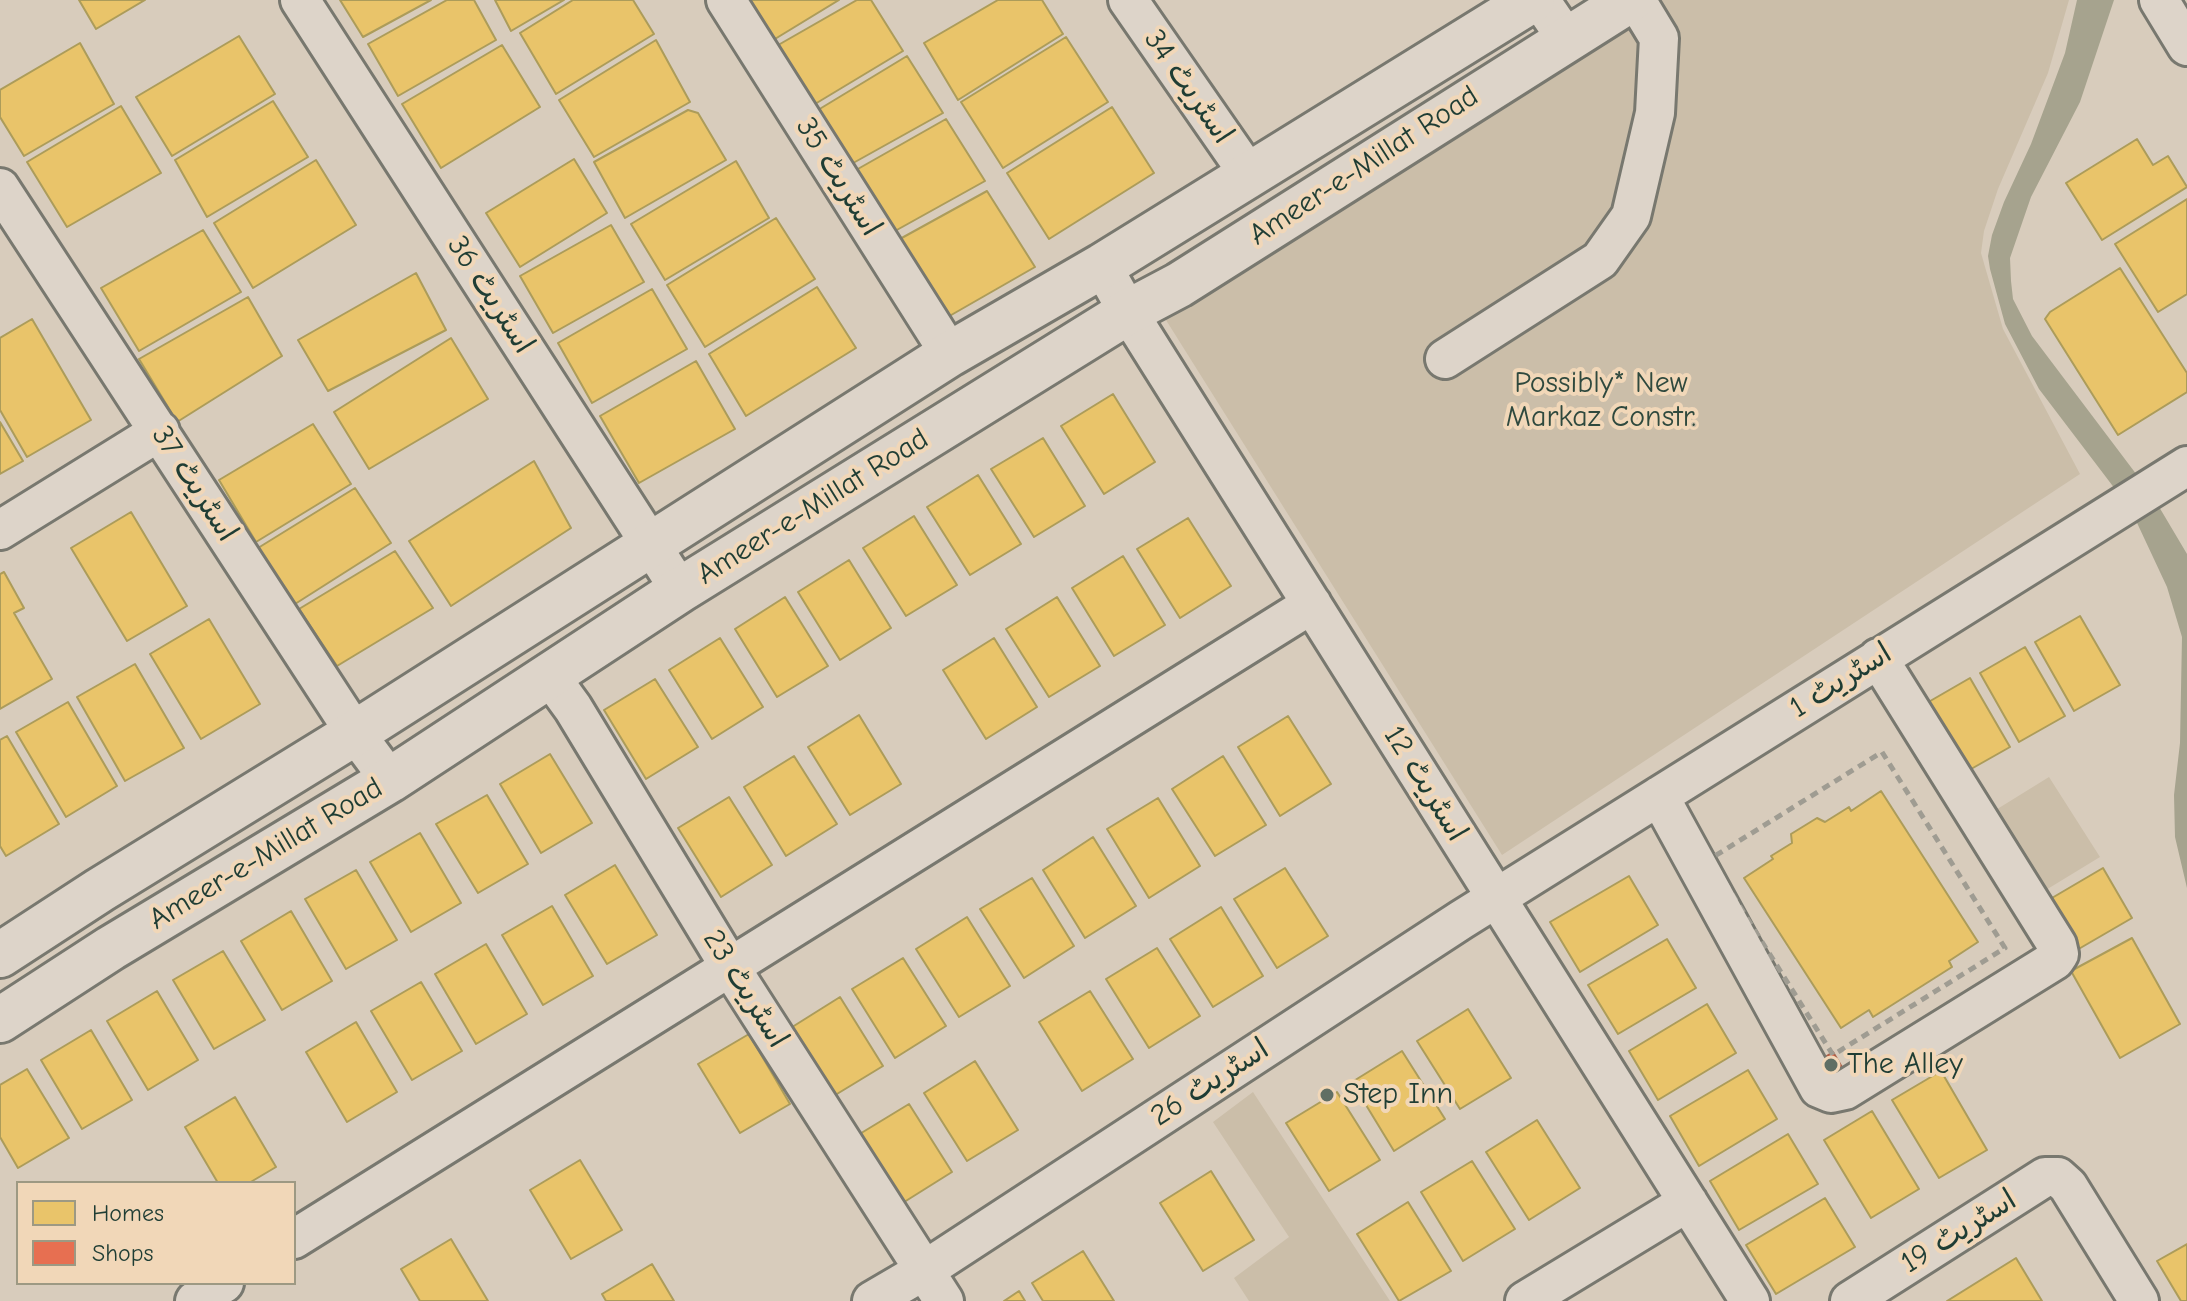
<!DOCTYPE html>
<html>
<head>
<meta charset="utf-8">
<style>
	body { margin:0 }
	#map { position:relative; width:2187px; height:1301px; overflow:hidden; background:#d8ccbc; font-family:"Comic Neue",sans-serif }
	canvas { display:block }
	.legend { position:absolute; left:16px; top:1181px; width:280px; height:104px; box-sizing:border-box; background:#f1d7b8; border:2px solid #9d9983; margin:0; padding:10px 14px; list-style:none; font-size:24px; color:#1f3d34 }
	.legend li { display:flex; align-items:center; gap:16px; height:40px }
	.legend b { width:40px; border:2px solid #9d9983 }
</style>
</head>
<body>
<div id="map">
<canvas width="2187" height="1301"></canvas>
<ul class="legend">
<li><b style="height:22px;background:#e9c46a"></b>Homes</li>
<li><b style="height:22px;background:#e76f51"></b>Shops</li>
</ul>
</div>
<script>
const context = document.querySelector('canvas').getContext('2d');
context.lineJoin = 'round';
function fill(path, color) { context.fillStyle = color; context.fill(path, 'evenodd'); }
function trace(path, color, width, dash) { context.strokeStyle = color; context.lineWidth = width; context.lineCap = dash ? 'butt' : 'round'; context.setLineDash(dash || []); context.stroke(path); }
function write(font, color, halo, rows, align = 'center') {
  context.font = font + ' "Comic Neue","Playpen Sans Arabic",sans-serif'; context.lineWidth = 8; context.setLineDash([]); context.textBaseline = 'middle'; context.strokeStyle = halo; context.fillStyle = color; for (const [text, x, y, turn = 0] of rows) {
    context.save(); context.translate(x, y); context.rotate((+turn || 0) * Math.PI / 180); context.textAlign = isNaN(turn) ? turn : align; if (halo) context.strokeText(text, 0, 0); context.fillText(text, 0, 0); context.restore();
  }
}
fill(new Path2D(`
	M1641,0H2069L2048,73L1998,189L1984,231L1981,253L2003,329L2080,474L1502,855L1149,293Z
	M2049,777L2100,857L2036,896L1986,816Z
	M1253,1092L1390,1301H1249L1234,1278L1289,1237L1213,1122Z`), '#cbbea9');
fill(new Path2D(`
	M2077,0H2114L2080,102L2031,197L2010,258L2011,281L2013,299L2032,336L2152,495L2187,554V888L2175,837L2174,795L2180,743L2182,637L2167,587L2131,510L2039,389L2005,324L1990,269L1988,256L1992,235L2004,202L2031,144L2065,53Z`), '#a6a38e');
const homes = new Path2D(`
	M79,0H145L96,29Z
	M340,0H431L363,37Z
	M447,0H474L496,40L398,96L368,44Z
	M495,0H564L511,31Z
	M573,0H633L654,34L556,94L520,33Z
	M743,0H839L770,42Z
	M857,0H871L903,51L810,107L773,48Z
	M998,0H1042L1063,34L958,100L924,43Z
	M239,36L275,94L172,156L136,97Z
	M1066,37L1108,102L1003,168L961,102Z
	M656,40L690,102L594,157L559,100Z
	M80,43L114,104L24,156L0,117V90Z
	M502,45L540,107L441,168L402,104Z
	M907,56L943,113L846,167L813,113Z
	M273,101L308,157L207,217L175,160Z
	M121,106L161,173L67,227L27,162Z
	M1112,107L1154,173L1049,239L1007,173Z
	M688,110L698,113L726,160L625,218L594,162Z
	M946,119L985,181L886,236L849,174Z
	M2137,139L2153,165L2168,156L2187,187L2102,240L2066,183Z
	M574,159L607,213L520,267L486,213Z
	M316,160L356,225L253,288L214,223Z
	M736,161L769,218L665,280L631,224Z
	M987,191L1035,267L939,322L889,245Z
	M2187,199V294L2158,312L2115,244Z
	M776,218L815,279L705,347L667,285Z
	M611,225L644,282L553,333L520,276Z
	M203,230L241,292L139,351L101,288Z
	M2120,268L2187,373V392L2118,435L2045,319L2050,312Z
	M416,273L446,330L328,391L298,340Z
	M817,287L856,348L746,416L709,354Z
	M652,289L687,349L592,403L558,343Z
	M248,297L282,356L177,422L139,359Z
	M32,319L91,420L27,457L0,410V338Z
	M451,338L488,399L369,469L334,412Z
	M696,361L735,429L639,483L600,416Z
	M1113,394L1155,462L1104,494L1061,426Z
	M0,422L23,461L0,474Z
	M313,424L351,484L256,542L219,480Z
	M1043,438L1085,506L1034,537L991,469Z
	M534,461L571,528L451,606L409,541Z
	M978,475L1021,544L970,575L927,507Z
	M355,488L391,543L295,604L258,548Z
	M131,512L187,606L127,641L71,548Z
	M914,516L957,585L906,616L863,548Z
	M1188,518L1231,586L1180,618L1137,549Z
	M395,551L433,608L337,666L299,609Z
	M1123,556L1165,625L1114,656L1072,588Z
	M849,560L891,628L840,660L798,592Z
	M4,572L24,608L14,613L52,679L0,709V574Z
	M785,597L828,666L777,697L735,629Z
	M1057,597L1100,666L1049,697L1006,629Z
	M2080,616L2120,685L2074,711L2035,642Z
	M209,619L260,704L201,739L150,654Z
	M720,638L763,707L712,739L669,670Z
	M994,638L1037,707L986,739L943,670Z
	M2025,647L2065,716L2019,742L1980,673Z
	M135,664L184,748L125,781L77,697Z
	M1970,678L2010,747L1964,773L1925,704Z
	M655,679L698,747L646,779L604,710Z
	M68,702L117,786L66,817L16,732Z
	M859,715L901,784L850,815L808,747Z
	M1288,716L1331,784L1280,816L1238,747Z
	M7,736L59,824L6,856L0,846V740Z
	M550,754L592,823L541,853L500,784Z
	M794,756L837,824L786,856L744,787Z
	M1223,756L1266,825L1215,856L1172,789Z
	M1881,791L1978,942L1949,961L1952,967L1873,1017L1869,1010L1841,1028L1744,878L1773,859L1771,856L1792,843L1791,834L1817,818L1825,822L1849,807L1851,811Z
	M487,795L528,864L478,893L436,824Z
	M729,797L772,865L721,897L678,828Z
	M1158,798L1200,866L1149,898L1107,829Z
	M420,833L461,903L411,932L370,862Z
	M1093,837L1136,906L1085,938L1043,870Z
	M615,865L657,935L607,964L565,895Z
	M1285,868L1328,936L1277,968L1234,899Z
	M2103,868L2132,918L2070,954L2040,905Z
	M356,870L397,940L346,969L305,899Z
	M1629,876L1658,925L1580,972L1550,922Z
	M1032,878L1074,946L1024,978L980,909Z
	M552,906L593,976L543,1005L502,935Z
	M1221,907L1263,976L1213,1007L1170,939Z
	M291,911L332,981L282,1010L241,941Z
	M967,917L1010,986L959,1017L916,949Z
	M2132,938L2180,1024L2120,1058L2071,971Z
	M1667,939L1696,988L1618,1034L1588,985Z
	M486,944L527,1014L476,1044L435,974Z
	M1157,948L1200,1016L1149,1048L1106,979Z
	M223,951L265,1020L214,1049L173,980Z
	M903,958L946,1026L895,1058L852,989Z
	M421,982L462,1051L412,1080L371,1011Z
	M157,991L198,1060L148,1090L107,1021Z
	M1090,991L1133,1059L1082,1091L1039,1022Z
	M840,997L883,1066L832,1097L789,1029Z
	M1707,1004L1736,1053L1658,1100L1629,1051Z
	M1468,1009L1511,1078L1460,1109L1417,1041Z
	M356,1022L397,1092L347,1122L306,1052Z
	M91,1030L132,1100L82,1129L41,1060Z
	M749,1034L790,1104L740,1133L698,1064Z
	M1402,1051L1445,1119L1394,1151L1352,1082Z
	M975,1061L1018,1130L967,1161L924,1093Z
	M27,1069L69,1138L18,1168L0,1137V1085Z
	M1748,1070L1777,1119L1699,1166L1670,1116Z
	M1941,1071L1987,1150L1939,1178L1892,1100Z
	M1337,1092L1380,1160L1329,1191L1286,1123Z
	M235,1097L276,1167L249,1183H218L185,1127Z
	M909,1104L952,1172L901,1204L858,1135Z
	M1872,1111L1919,1189L1871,1218L1824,1140Z
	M1537,1120L1580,1188L1529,1220L1486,1152Z
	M1788,1134L1818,1184L1739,1230L1710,1181Z
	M580,1160L622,1230L571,1259L530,1190Z
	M1472,1161L1515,1229L1463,1261L1421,1192Z
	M1211,1171L1254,1240L1203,1271L1160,1203Z
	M1825,1198L1855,1247L1776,1294L1746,1245Z
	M1408,1202L1451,1271L1399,1301L1357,1234Z
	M451,1239L488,1301H420L401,1269Z
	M2187,1244V1301H2181L2157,1261Z
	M1083,1251L1114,1301H1043L1032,1283Z
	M2016,1258L2042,1301H1947Z
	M652,1264L674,1301H606L602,1294Z
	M1019,1291L1025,1301H1004Z`);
fill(homes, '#e9c46a');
trace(homes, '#ac9c5a', 2);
const shops = new Path2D(`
	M1833,1052L1843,1069L1828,1077L1819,1061Z`);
fill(shops, '#e76f51');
trace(shops, '#ab6048', 2);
const minor = new Path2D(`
	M300,0L680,590
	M726,0L950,354
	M1128,0L1248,173
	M1540,0L1566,38
	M2159,0L2187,46
	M0,188L355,733L390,780
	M1102,266L1128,312L1750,1301
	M1445,359L1600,260L1631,216L1655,113L1659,38L1636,0
	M0,530L160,431
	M549,675L573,708L730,967L944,1301
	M1659,796L1819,1088L1831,1093L1845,1090L2055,960L2059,954L2057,945L1878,658
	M294,1239L1312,604
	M195,1301L224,1283
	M872,1301L925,1270L1461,920L2187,466
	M1525,1301L1688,1202
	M1850,1301L2045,1177H2058L2068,1186L2139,1301`);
const major = new Path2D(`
	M0,955L100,890L355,733L950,354L1102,266L1532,0
	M0,1020L111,948L390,780L680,590L1128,312L1179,285L1630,0`);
trace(minor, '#78786f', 44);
trace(major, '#78786f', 50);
trace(new Path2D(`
	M1882,752L2005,948L1833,1055L1710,859Z`), '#9f9c92', 5, [8, 6]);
trace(minor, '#ddd4c9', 38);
trace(major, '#ddd4c9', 44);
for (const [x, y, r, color] of [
	[1831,1065,8,"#606f64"],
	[1327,1095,8,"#606f64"]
]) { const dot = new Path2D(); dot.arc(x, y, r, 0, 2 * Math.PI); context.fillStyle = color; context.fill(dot); trace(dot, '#f1d7b8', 3); }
write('30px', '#1f3d34', '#f1d7b8', [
	["اسٹریٹ 34",1188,87,55],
	["Ameer-e-Millat Road",1364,166,-33],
	["اسٹریٹ 35",838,177,58],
	["اسٹریٹ 36",490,295,57],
	["اسٹریٹ 37",194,484,57],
	["Ameer-e-Millat Road",813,507,-32],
	["اسٹریٹ 1",1841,681,-32],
	["اسٹریٹ 12",1425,784,58],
	["Ameer-e-Millat Road",266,854,-31],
	["اسٹریٹ 23",745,989,58],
	["اسٹریٹ 26",1210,1083,-33],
	["اسٹریٹ 19",1959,1232,-32]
]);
write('30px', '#2f493e', '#f1d7b8', [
	["Possibly* New",1601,384],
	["Markaz Constr.",1601,418]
]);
write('30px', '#1f3d34', '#f1d7b8', [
	["The Alley",1847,1065],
	["Step Inn",1343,1095]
], 'left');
</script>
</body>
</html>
